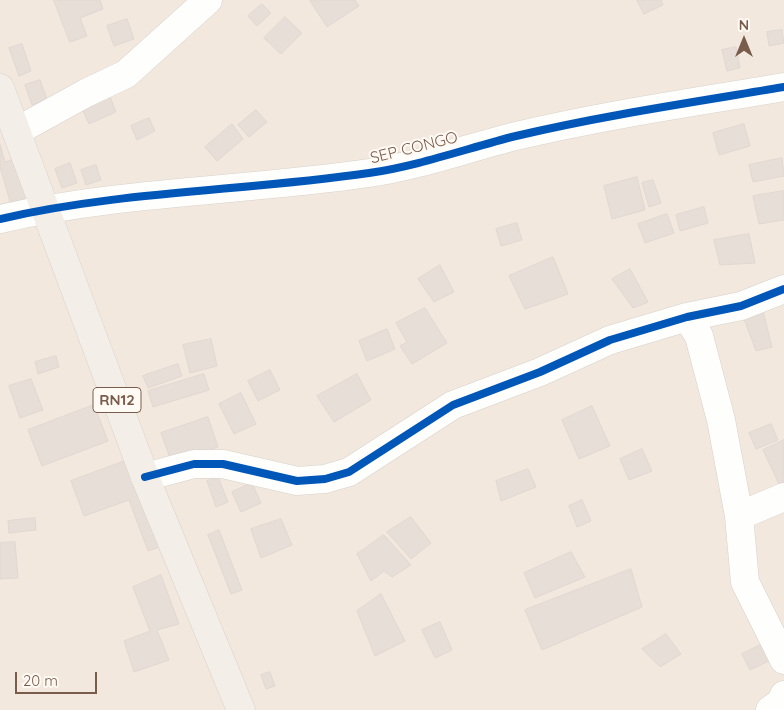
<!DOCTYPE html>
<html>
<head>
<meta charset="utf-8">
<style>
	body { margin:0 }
	#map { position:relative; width:784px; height:710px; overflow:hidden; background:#f9f5f0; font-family:Quicksand,sans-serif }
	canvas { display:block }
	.north { position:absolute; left:719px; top:15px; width:50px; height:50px; -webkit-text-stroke:4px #fffaf3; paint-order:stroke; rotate:0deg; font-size:14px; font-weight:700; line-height:20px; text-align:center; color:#7a5c4d }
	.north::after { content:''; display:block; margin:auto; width:18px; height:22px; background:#7a5c4d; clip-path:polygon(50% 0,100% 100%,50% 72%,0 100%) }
	.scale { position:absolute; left:15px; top:672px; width:82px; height:22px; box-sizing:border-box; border:2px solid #7a5c4d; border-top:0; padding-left:6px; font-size:15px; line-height:18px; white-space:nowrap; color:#7a5c4d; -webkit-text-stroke:4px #fffaf3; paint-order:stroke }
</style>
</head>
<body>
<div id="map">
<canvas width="784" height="710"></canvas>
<div class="north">N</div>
<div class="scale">20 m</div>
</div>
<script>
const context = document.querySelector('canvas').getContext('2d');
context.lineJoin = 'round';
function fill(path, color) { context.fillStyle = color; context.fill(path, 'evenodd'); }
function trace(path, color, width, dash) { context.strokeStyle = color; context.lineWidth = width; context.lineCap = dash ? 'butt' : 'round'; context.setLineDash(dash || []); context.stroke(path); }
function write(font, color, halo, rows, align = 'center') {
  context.font = font + ' Quicksand,sans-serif'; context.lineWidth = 4; context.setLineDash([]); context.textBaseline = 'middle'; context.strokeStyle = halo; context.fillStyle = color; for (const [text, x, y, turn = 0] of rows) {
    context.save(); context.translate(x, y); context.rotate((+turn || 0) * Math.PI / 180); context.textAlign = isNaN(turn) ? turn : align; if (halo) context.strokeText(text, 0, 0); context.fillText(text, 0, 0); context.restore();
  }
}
fill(new Path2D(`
	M0,0H784V710H0Z`), '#f2e8de');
const building = new Path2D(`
	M54,0H100L103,9L80,18L87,36L70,42Z
	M313,0H355L359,6L327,27L310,1Z
	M637,0H661L663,5L644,14Z
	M262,4L271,13L257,26L248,16Z
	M285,17L302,33L281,54L264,38Z
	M127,19L134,39L114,46L107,26Z
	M782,30L784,43L769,46L767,32Z
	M22,44L31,71L19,76L9,48Z
	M736,47L740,68L727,71L722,50Z
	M40,80L47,99L32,105L25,85Z
	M107,89L116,112L89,124L79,102Z
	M256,110L267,122L249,137L238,125Z
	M149,118L155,131L137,140L131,126Z
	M232,124L243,139L217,161L205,147Z
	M744,124L750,146L719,155L713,133Z
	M0,144L5,162L21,157L33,199L11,205L0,167Z
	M782,158L784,176L753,182L749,165Z
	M70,163L77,183L62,188L55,169Z
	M96,165L101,180L86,185L81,170Z
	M637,177L645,210L612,219L604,186Z
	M653,180L661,203L649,207L642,183Z
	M784,191V220L759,224L753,196Z
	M704,207L708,223L680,231L676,215Z
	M667,214L674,233L645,243L638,224Z
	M517,223L522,240L501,246L496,229Z
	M749,234L755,263L720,265L714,240Z
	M553,257L568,294L525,309L509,276Z
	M440,265L454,292L434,302L418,279Z
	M630,269L648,302L633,308L612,279Z
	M425,308L447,343L412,364L400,346L407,342L396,323Z
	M763,311L772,347L756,351L743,316Z
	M387,329L395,349L367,361L359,341Z
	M211,339L217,366L190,373L183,345Z
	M56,356L59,367L38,374L35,362Z
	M178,364L182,376L148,388L143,376Z
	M270,370L280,390L258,401L248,381Z
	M204,374L209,390L153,407L148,391Z
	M357,374L371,400L334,422L317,396Z
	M31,379L43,410L20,418L9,386Z
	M241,393L256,424L234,434L219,404Z
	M94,405L108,441L42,466L28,430Z
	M592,406L610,446L579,459L562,420Z
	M208,417L218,447L172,463L161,433Z
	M771,424L778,440L756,449L749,433Z
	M784,440V485L780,486L763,450Z
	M642,449L652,471L629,480L620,459Z
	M133,458L165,545L148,551L129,500L84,516L71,481Z
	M528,469L536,487L501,501L496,481Z
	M218,477L228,502L216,507L207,481Z
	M252,483L261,503L241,512L232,492Z
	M582,500L591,521L577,527L569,506Z
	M411,517L431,543L411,559L387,532Z
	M35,518L36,530L9,533L8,521Z
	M281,519L292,545L261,558L251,529Z
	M219,530L242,590L231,594L208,535Z
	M384,535L411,565L392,577L384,571L371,581L357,554Z
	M15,542L18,578L0,579V543Z
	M571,552L585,577L535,598L524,573Z
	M631,569L642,607L542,650L525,610Z
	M161,575L179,624L157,630L169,660L134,672L124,641L150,631L133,587Z
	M381,594L405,641L375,656L357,611Z
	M440,622L452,650L435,658L422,630Z
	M666,634L681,654L660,667L642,649Z
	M769,641L777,657L750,670L742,654Z
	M270,672L275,686L266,689L261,675Z`);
fill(building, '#e6ded7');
trace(building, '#e2d8d2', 1);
const street = new Path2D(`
	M17,131L86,93L126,74L208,0
	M687,317L699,336L721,420L739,516L745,582L784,660
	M145,477L194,464H223L297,481L325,479L349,472L453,405L540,372L610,340L687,317L741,306L784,289
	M739,516L784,497
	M770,710L781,702L784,695`);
const secondary = new Path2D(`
	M0,219C121,191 246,191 369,173C418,166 468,148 516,136C605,115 695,102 784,87`);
const primary = new Path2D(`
	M0,88L145,477L241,710`);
trace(street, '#d7d1cb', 29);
trace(secondary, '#d9d2cb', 29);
trace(primary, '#dad1cc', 29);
trace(street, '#fefefd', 28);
trace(secondary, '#fefefd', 28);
trace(primary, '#f3eee8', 28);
trace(new Path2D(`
	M0,219C121,191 246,191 369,173C418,166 468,148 516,136C605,115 695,102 784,87
	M145,477L194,464H223L297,481L325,479L349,472L453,405L540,372L610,340L687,317L741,306L784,289`), '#0057b8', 8);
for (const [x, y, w] of [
	[117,400,48]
]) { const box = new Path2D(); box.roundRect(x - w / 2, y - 12.5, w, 25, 4); context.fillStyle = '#fffaf3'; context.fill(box); trace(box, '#7a5c4d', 1); }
write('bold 15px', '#7a5c4d', null, [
	["RN12",117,400]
]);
write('16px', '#7a5c4d', '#fffaf3', [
	["SEP CONGO",414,148,-14]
]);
</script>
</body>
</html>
